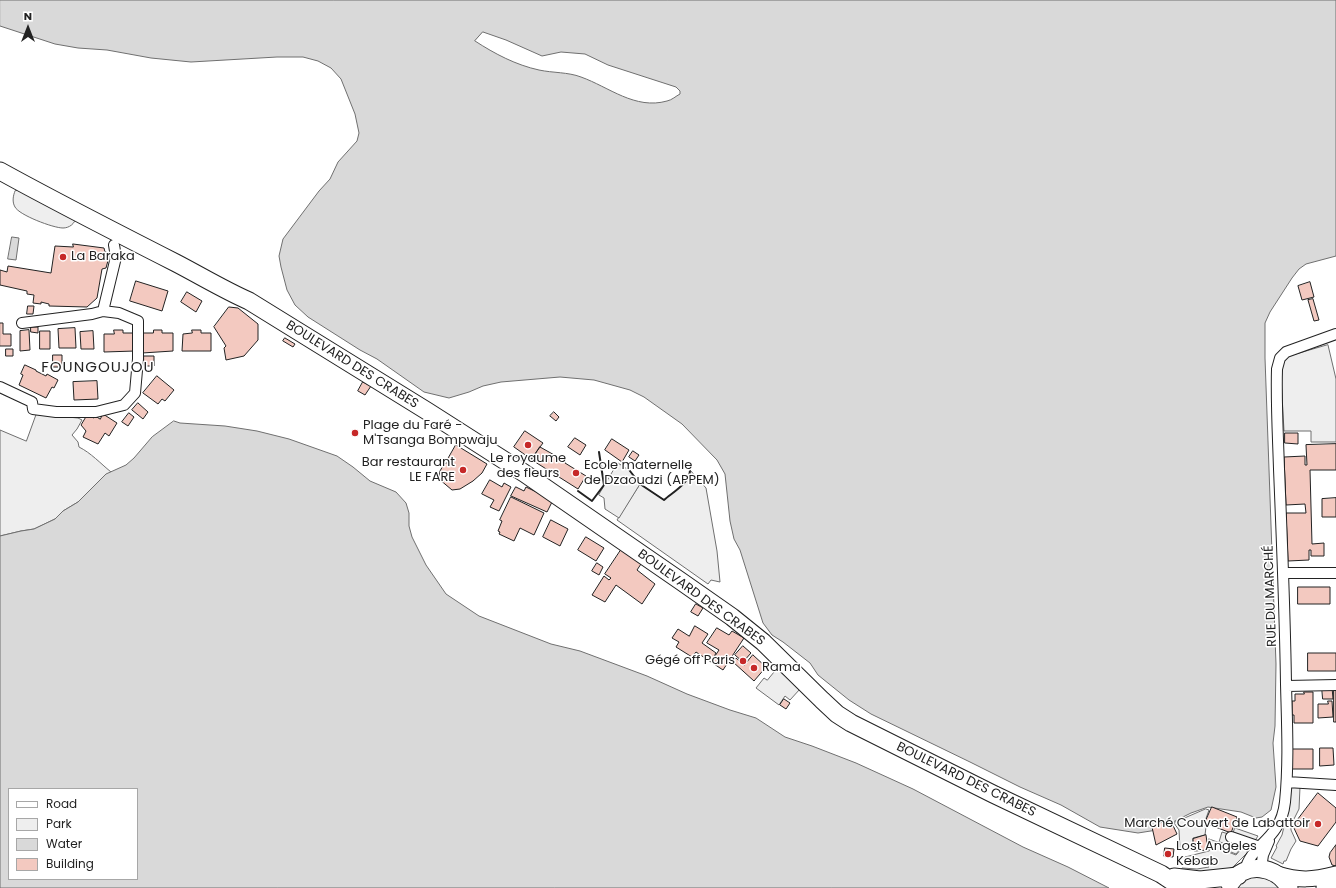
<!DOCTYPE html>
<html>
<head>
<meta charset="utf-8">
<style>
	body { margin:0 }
	#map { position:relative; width:1336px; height:888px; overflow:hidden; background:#fff; font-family:Poppins,sans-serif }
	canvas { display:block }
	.legend { position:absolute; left:8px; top:788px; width:130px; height:92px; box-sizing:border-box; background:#fff; border:1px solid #a7a7a7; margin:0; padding:5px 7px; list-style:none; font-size:12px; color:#222 }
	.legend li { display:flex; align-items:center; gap:8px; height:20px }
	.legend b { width:20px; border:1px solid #a7a7a7 }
	.north { position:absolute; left:8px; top:8px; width:40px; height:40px; -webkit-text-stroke:3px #fff; paint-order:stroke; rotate:0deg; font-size:11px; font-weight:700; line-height:16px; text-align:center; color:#222 }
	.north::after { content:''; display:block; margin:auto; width:14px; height:18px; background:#222; clip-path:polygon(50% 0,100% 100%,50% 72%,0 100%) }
</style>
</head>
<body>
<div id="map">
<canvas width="1336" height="888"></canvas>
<ul class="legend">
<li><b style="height:5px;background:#fff"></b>Road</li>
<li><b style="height:11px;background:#eee"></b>Park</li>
<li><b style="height:11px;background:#d9d9d9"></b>Water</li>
<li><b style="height:11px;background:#f3c9c0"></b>Building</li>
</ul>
<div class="north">N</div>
</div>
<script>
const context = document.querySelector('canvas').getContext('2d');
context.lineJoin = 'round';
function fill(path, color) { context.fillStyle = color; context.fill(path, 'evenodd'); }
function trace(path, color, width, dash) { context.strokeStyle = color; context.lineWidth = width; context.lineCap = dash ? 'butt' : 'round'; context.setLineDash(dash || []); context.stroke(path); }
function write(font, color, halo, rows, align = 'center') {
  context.font = font + ' Poppins,sans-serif'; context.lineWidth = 3; context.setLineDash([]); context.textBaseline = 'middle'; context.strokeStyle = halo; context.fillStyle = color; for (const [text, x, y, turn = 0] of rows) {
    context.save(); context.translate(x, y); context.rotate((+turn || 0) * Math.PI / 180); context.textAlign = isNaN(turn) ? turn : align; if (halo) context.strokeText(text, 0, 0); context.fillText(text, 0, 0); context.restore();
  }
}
const green = new Path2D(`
	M21,190L76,217C75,224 69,228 63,228C53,228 19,215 15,207C12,202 13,196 15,191Z
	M1328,345L1336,379V442H1311V431H1284L1280,359Z
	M37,413L57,416L78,418L82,420L77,429L72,435L78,442L79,447C91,453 100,463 111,472L101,479L78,502L63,511L55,519L34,529L21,531L0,536V430L26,441Z
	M690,470L706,488L717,551L720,582L711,580L708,584L617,520L640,484L664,500C673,492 690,483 690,470Z
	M1206,809L1209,810L1204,824L1206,827L1205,835L1193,838L1192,850L1180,849L1179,830L1174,823Z
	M1209,839L1223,844V850L1236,855L1242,848L1248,852L1233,867L1218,873L1180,872L1182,868L1197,869L1209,867L1204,861L1186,863L1185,857L1209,851Z
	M1259,873L1283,888H1234L1236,885Z`);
fill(green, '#eee');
trace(green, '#6f6f6f', 1);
const parking = new Path2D(`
	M618,463L630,471L640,484L619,518L605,509L604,498L599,495Z
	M777,669L800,689L790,700L785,696L779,705L756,688L764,678L767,680Z
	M1291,786L1300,787L1299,809L1291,825V830L1296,841L1291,849L1286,861H1284L1283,864L1271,858L1277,847L1276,846L1282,835L1289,806Z
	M1235,828L1258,836L1248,851L1242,847L1236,854L1223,849L1224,843L1219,842L1222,832L1232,835Z`);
fill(parking, '#ededed');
trace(parking, '#6f6f6f', 1);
const water = new Path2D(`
	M0,0H1336V256L1306,264L1299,269L1292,278L1270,312L1265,323V358L1276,664L1275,726L1273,743L1276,787L1271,810L1262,817L1256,818L1241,812L1208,807L1191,813L1157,830L1138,833L1100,827L1061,805L1020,787L970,762L871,714L849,700L818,675L810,663L783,642L772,635L763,623L740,550L734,539L730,521L725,474L717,460L682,424L644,397L630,390L594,380L560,377L501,382L483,386L469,392L449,398L424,392L377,359L360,350L308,317L295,305L287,290L281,267L279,256L283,239L319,191L330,179L338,162L357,141L359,133L355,114L341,79L331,68L318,61L303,57H277L191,62L151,58L107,50L78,48L55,44L0,26ZM483,32L506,40L542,56L561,52L585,54L608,65L676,87L680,91V94C676,96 672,100 667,101C635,110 609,87 581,77C568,72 553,73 539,70C516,65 495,54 475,41Z
	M12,237L19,238L16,260L8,259Z
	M174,421L180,423L225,426L257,431L289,439L337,456L353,467L370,481L396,492L406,503L409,513V526L412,537L426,565L446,594L479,616L551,644L580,651L647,676L687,694L730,710L756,718L785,737L812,746L856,763L913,789L1023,847L1068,867L1109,888H0V536L21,531L34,529L55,519L63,511L78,502L106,474L126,465L134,458L152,437ZM9,789H137V879H9Z`);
fill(water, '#d9d9d9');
trace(water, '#6f6f6f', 1);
const building = new Path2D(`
	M73,244L104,248L105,252L110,253L106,268L102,269L97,298L87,307L49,306V304L41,302V304L33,303L34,295L27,294V291L0,285V270L7,272L8,266L51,273L55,246L73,247Z
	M136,281L168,291L162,311L130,301Z
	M1310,282L1314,297L1302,300L1298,286Z
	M187,292L202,301L196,312L181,302Z
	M1313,299L1319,320L1314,321L1308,300Z
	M28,306H34L33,314H27Z
	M229,307L238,308L258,324V340L244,356L226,360L224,348L226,346L214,327Z
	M0,323H3V334H11V346H0Z
	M31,327H38V333L31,332Z
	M75,328L76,348H59L58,329Z
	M29,330L30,350L20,351V331Z
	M114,330H123V333H134L135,351L104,352V334H114Z
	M154,330H162V333H173V351L142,353L141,333H153Z
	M192,330H201V333H211V351H182L183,334L192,333Z
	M40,331H50V349H40Z
	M93,331L94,349H81L80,332Z
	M285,338L295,344L293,347L283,341Z
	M6,349H13V356H6Z
	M53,355H62V367H53Z
	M144,356H154V366H144Z
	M25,365L36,370V371L46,376L47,374L58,380L54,388L52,387L46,398L19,385L23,375L21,374Z
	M157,376L174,390L165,401L162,399L158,404L143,393Z
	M97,381L98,399L74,400L73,382Z
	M363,382L371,386L365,395L358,391Z
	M138,403L148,412L143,419L132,410Z
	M554,412L559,417L556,421L550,416Z
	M129,413L134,417L128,426L122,422Z
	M103,414L117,423L109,436L105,433L98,444L83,437L86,431L81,425L87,415L94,418L95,416L100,419Z
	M525,431L543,443L531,459L514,447Z
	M1285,433H1298V444L1285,443Z
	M575,438L586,445L580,455L568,447Z
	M612,439L629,450L622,462L605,450Z
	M1336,444V470H1310L1312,544L1324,543V556H1311V550H1309V560L1288,561L1286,513H1306L1305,504L1286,505L1284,457L1305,456V465H1307L1306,445Z
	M456,445L487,464L482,473L473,481L460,489L452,490L439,479L440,471L444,464L449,462L456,466L448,459Z
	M540,447L565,461V463L586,476L578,489L532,460Z
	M633,451L639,455L635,461L629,457Z
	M490,480L502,487L504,483L511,487L499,511L490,507L494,500L482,494Z
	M516,487L524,491L526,487L553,500L547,512L511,496Z
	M511,497L544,513L534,535L520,528L514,541L499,534L500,532L498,531L502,521L500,520Z
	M1336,498V517H1322V499Z
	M551,520L568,529L560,546L543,537Z
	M586,537L604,548L596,561L578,550Z
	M621,550L641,564L637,570L655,584L642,604L616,585L605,602L592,595L604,576L609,580L611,578L605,574Z
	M597,563L603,567L599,575L592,571Z
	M1298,587H1330V604H1298Z
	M696,604L703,608L698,616L691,612Z
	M695,626L708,634L702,643L716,653L711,662L696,652L692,657L676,647L679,642L672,638L678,629L689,636Z
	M717,628L729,635L732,631L744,638L723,670L711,662L719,650L707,643Z
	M743,646L751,653L743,662L735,655Z
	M1308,653H1336V671H1308Z
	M753,655L766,667L754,681L733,662L736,658L744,665Z
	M1322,687H1332L1333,699H1323Z
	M1334,687H1336V722H1334Z
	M1304,692H1313V723H1294V715H1292V701H1295V694H1304Z
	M784,699L790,703L786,709L780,705Z
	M1328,701H1332L1333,717L1318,718V704H1328Z
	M1320,748H1333L1334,765L1320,766Z
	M1292,749H1313V769H1292Z
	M1318,793L1336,808V822L1318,846L1300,841L1293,826Z
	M1212,807L1237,817L1231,833L1205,823Z
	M1170,819L1177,834L1156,845L1152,827Z
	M1206,835L1208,850L1194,851L1193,839Z
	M1336,845V866L1332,865L1329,857L1330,853Z
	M1165,848L1174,849L1173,857L1164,856Z`);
fill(building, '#f3c9c0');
trace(building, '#222', 1);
const street = new Path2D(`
	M22,323L92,314L103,311L116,257L114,245
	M0,387L32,402L33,409L56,412H96L124,405L135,393L138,359V321L119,313L103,311
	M1283,573H1336
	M1287,686L1336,685
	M1287,782L1336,785
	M1231,837L1260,847
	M1261,868L1263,855L1269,841
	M1245,871C1249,851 1266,844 1276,828C1281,821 1284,811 1285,802C1289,763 1287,724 1286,684C1285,613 1282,541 1279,469C1278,436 1276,402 1277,369L1280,358L1286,352L1336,334`);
const secondary = new Path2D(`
	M1277,874C1300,881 1312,880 1336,874
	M1324,888L1336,885`);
const primary = new Path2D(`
	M0,171C58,203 117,233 176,263C201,276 224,290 249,301L427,411L524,473L682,582L732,617L763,642L822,700L837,714L851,723L993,794L1161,874L1173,882L1187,888
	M1174,877L1200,880L1238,876
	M1230,884C1244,861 1277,865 1289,888`);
trace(street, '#222', 12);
trace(secondary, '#222', 17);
trace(primary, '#222', 19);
trace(street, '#fff', 10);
trace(secondary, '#fff', 15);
trace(primary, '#fff', 17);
trace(new Path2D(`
	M630,471L640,484L664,500C673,492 690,483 690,470
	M578,491L592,501L604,485L599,452`), '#222', 2);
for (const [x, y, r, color] of [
	[63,257,4,"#c62828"],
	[355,433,4,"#c62828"],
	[528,445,4,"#c62828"],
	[463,470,4,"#c62828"],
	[576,473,4,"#c62828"],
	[743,661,4,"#c62828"],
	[754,668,4,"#c62828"],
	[1318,824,4,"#c62828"],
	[1168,854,4,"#c62828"]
]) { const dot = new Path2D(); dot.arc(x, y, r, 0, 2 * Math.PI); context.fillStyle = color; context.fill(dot); trace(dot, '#fff', 1.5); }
write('13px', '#222', '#fff', [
	["La Baraka",71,257],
	["Plage du Faré -",363,426],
	["M'Tsanga Bompwaju",363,441],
	["Le royaume",528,459,"center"],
	["des fleurs",528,474,"center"],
	["Bar restaurant",455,463,"right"],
	["LE FARE",455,478,"right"],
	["Ecole maternelle",584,466],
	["de Dzaoudzi (APPEM)",584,481],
	["Gégé off Paris",735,661,"right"],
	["Rama",762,668],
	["Marché Couvert de Labattoir",1310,824,"right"],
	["Lost Angeles",1176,847],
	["Kebab",1176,862]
], 'left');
write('13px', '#222', '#fff', [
	["BOULEVARD DES CRABES",352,365,32],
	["RUE DU MARCHÉ",1271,596,-92],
	["BOULEVARD DES CRABES",701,598,36],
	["BOULEVARD DES CRABES",966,780,26]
]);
context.letterSpacing = '1px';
write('15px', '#222', '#fff', [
	["FOUNGOUJOU",98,368]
]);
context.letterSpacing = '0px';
</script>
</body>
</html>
